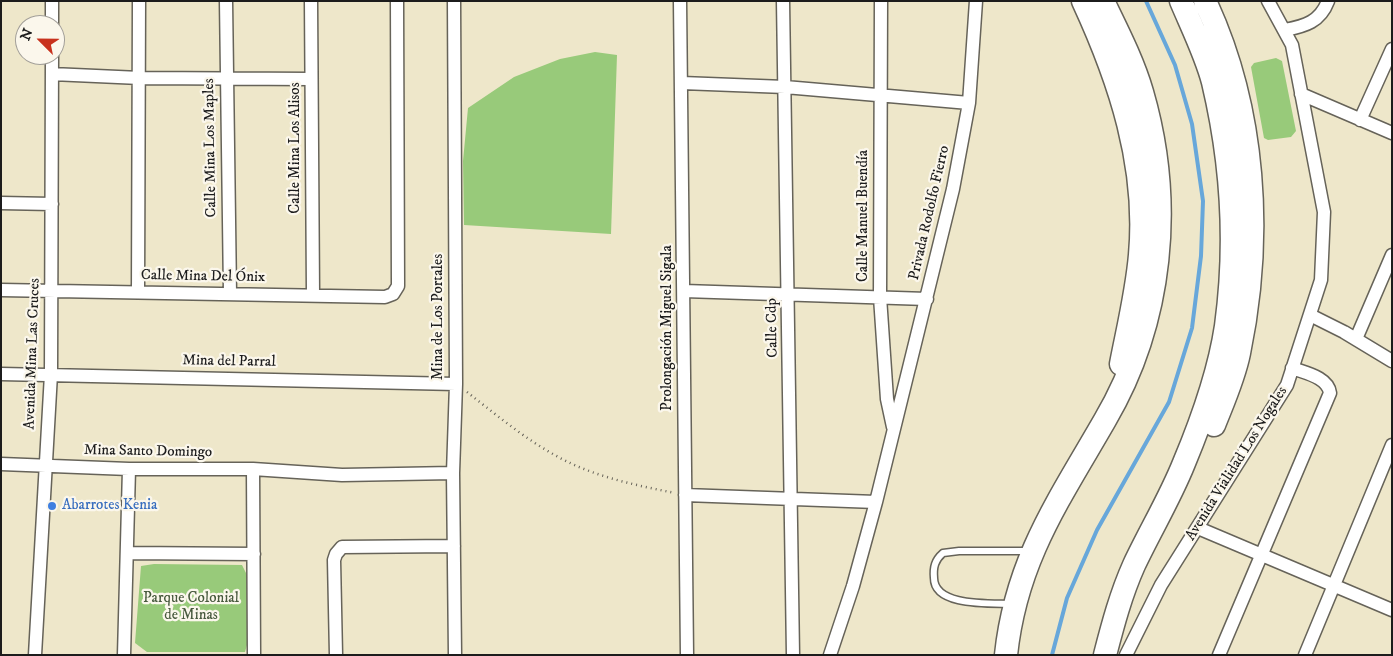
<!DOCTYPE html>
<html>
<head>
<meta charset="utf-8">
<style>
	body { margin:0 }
	#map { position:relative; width:1393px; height:656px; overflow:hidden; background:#eee7ca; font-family:"IM FELL DW Pica",serif }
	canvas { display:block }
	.frame { position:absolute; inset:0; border:2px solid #1c1c1c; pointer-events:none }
	.north { position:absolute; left:15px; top:15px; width:50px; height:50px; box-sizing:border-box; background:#fbf7ec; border:1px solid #a29f99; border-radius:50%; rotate:293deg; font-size:14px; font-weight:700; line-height:20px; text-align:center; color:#1c1c1c }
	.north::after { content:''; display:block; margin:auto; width:18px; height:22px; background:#c8321e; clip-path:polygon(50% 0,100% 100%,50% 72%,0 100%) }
</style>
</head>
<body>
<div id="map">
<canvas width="1393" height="656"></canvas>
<div class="frame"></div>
<div class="north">N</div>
</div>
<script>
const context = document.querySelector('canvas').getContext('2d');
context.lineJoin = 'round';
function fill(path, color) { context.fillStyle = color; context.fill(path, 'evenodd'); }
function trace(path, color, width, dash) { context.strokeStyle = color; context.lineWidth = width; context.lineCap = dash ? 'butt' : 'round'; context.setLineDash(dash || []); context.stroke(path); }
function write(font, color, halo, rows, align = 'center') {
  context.font = font + ' "IM FELL DW Pica",serif'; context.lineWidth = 4.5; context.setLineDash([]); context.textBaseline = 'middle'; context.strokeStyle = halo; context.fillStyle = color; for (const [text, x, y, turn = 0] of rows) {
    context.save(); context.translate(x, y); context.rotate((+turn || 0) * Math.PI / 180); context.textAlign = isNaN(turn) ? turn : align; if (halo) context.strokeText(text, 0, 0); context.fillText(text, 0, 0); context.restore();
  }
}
fill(new Path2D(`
	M595,52L617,55L611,234L464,225L463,161L468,108L514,77L560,59Z
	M1276,58L1282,61L1296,131L1291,137L1268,140L1264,138L1251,67L1254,63Z
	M154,564L242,565L247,575V645L245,652H147L135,643L141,566Z`), '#98ca7a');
trace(new Path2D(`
	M1052,655L1067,598L1097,530L1169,402L1192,328L1201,256L1203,201L1192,124L1175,65L1146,1`), '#67a7da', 4);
const lane = new Path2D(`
	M1012,604C991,603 934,607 934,578C933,567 935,560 943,553L959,551H1029`);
const street = new Path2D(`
	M226,1L230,293
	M311,1L313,294
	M680,1L687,655
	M783,1L793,655
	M881,1L880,297L887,399L893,427
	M52,25V1
	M1285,30C1305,26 1320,22 1328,1
	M52,74L140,78L311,79
	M682,83L785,87L969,103
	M1301,94L1392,133
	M1360,120L1392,49
	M1,203L52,204
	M1,290L385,297L393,294L398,286L397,1
	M684,291L927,299
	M138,292L139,1
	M1310,315L1344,332L1392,361
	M1356,339L1392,255
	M1,374L456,384
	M1,464L129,469H253L342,475L453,473L456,384L454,1
	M253,469L254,655
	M453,473L455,655
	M685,495L876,502
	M1198,528L1392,610
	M128,553L254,554
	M35,655L51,374L52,55
	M124,655L129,469
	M336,655L334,560L336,554L342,547L454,546
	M830,655L853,586L876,502L953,189L969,103L976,1
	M1126,655L1161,585L1287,385L1321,280L1324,212L1292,45L1268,1
	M1219,655L1330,393C1328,377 1305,373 1292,368
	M1305,655L1392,445`);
const highway = new Path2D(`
	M1083,1C1120,81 1148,166 1140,255C1137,291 1128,328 1121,364
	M1205,1C1256,110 1263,237 1239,353C1234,378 1223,402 1214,425
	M1006,655C1016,560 1059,500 1105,420C1163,321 1174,202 1142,92C1133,61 1117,30 1103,1
	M1105,655C1113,624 1121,594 1134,565C1150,531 1170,498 1184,463C1202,420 1219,373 1226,326C1237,245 1232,162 1213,82C1206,55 1192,27 1181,1`);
trace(lane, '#666359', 9);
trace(street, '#666359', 15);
trace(highway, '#666359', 25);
trace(new Path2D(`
	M467,392C499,417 531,444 568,462C601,478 639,486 675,493`), '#666359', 2.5, [1, 4]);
trace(lane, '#fff', 6);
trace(street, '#fff', 12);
trace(highway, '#fff', 22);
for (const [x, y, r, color] of [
	[52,506,5,"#3f7fe0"]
]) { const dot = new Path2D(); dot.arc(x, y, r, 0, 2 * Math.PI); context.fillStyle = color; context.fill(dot); trace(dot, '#fbf7ec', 2); }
write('15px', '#1c1c1c', '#fbf7ec', [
	["Calle Mina Los Maples",211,148,-91],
	["Calle Mina Los Alisos",296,148,-90],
	["Privada Rodolfo Fierro",930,213,-77],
	["Calle Manuel Buendía",864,216,-90],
	["Calle Mina Del Ónix",203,277,1],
	["Mina de Los Portales",439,317,-90],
	["Prolongación Miguel Sigala",668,328,-90],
	["Calle Cdp",773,328,-91],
	["Avenida Mina Las Cruces",33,354,-88],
	["Mina del Parral",229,362,1],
	["Mina Santo Domingo",148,452,1],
	["Avenida Vialidad Los Nogales",1237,464,-58]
]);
write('15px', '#366cbe', '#fbf7ec', [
	["Abarrotes Kenia",62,506]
], 'left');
write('15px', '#47593d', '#fbf7ec', [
	["Parque Colonial",191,599],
	["de Minas",191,616]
]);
</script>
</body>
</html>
